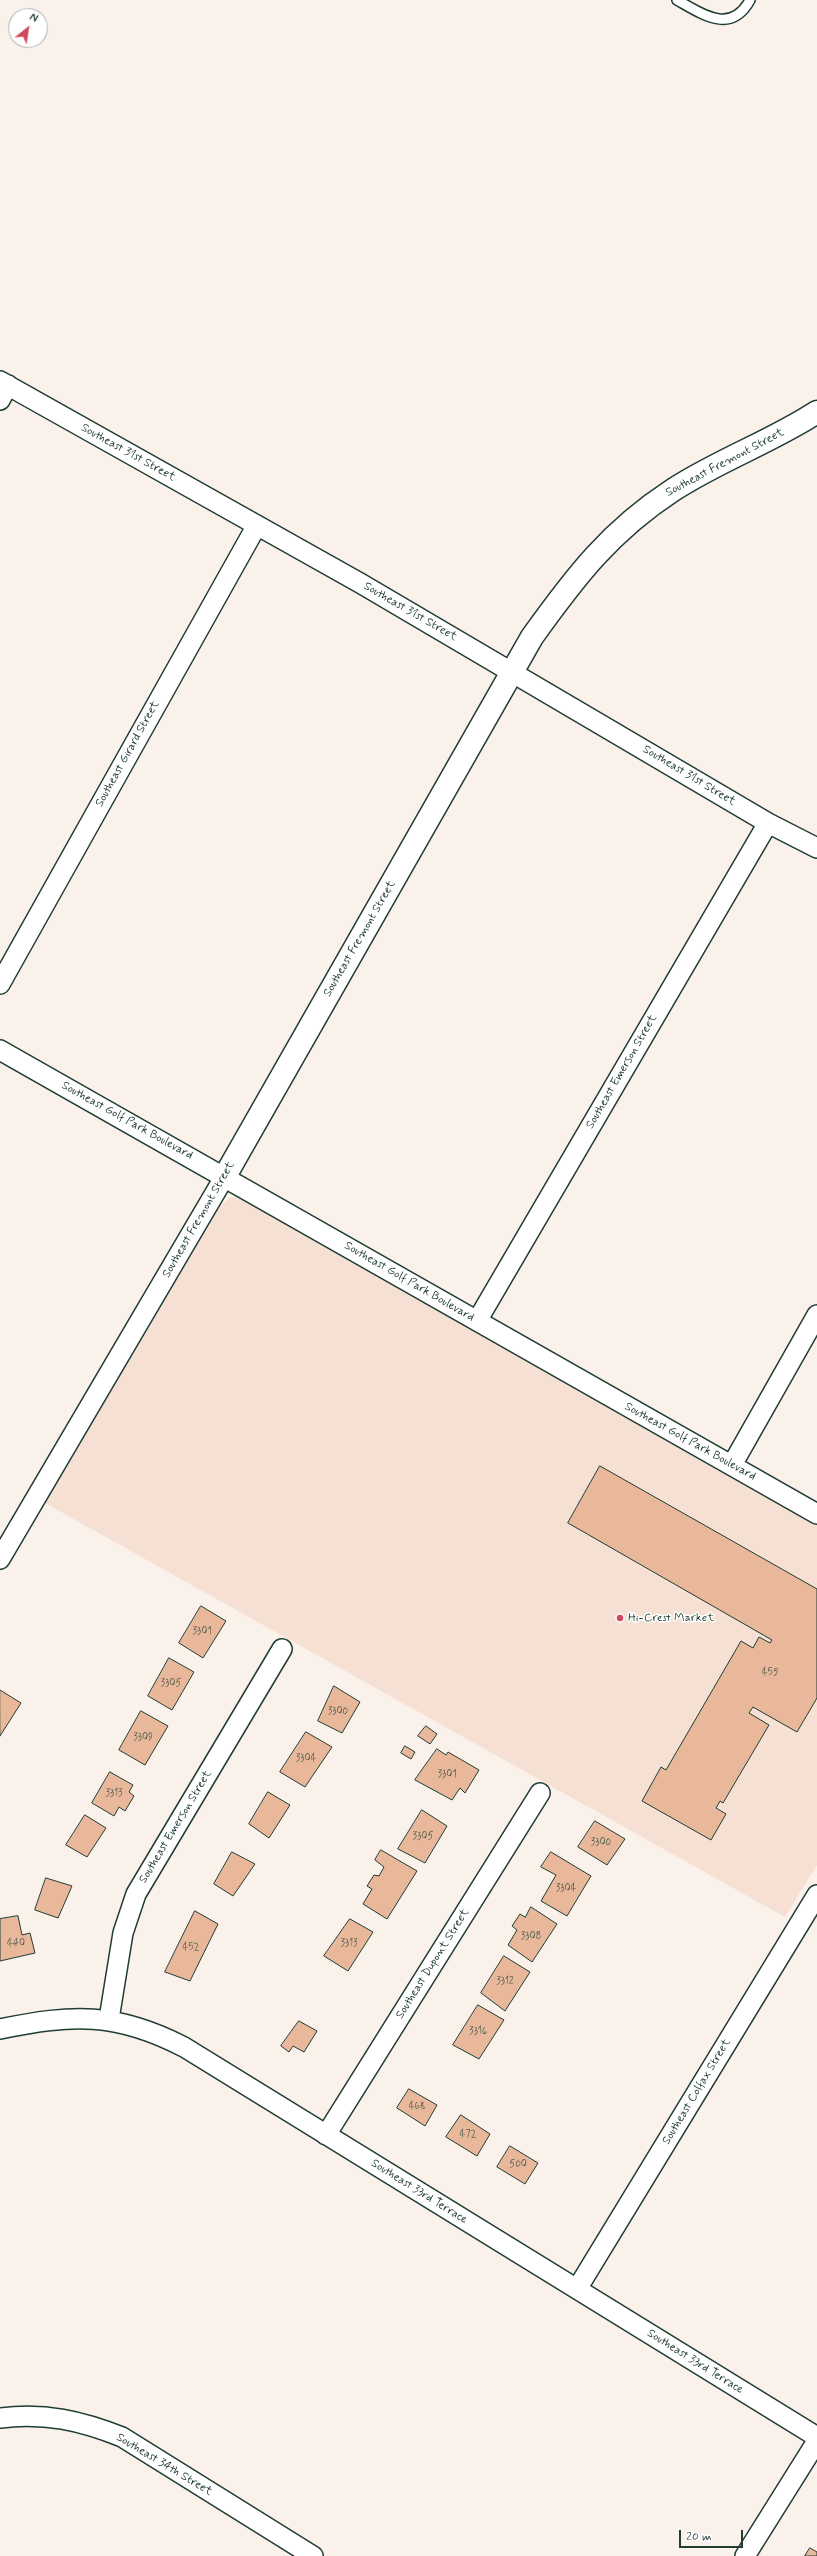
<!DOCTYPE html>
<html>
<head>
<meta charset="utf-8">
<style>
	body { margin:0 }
	#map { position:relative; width:817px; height:2556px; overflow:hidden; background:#fbf1eb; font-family:Mynerve,sans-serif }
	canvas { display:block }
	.north { position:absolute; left:8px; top:8px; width:40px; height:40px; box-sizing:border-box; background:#fff; border:1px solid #a5b1ae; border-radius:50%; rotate:30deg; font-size:11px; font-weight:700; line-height:16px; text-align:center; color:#1f3d34 }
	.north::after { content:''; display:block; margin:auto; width:14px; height:18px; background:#d1495b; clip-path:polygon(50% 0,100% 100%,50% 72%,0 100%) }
	.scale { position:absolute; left:679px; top:2530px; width:64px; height:18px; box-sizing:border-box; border:2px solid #1f3d34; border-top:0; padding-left:5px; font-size:12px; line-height:14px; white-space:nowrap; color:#1f3d34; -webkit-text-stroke:3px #fff; paint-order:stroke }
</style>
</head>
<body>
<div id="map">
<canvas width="817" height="2556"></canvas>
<div class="north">N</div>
<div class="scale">20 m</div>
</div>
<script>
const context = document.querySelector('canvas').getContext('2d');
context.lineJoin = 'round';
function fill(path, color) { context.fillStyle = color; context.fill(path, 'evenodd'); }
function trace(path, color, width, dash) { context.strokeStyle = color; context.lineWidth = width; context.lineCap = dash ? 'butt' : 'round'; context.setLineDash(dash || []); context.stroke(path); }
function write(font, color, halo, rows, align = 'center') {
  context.font = font + ' Mynerve,sans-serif'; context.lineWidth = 3; context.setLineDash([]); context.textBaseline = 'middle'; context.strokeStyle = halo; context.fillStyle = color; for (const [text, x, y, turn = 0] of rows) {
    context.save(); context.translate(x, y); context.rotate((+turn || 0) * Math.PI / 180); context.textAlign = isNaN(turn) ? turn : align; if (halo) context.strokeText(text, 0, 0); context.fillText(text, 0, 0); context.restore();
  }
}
fill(new Path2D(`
	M231,1197L243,1200L817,1525V1865L785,1917L45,1503L221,1205Z`), '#f6e0d3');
const building = new Path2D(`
	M600,1466L817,1589V1698L797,1732L753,1707L749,1713L769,1725L723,1803L720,1801L716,1808L726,1814L711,1840L642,1801L661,1767L666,1770L741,1641L753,1648L759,1637L770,1643L772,1640L568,1523Z
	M201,1606L226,1621L203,1658L179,1643Z
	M169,1658L194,1672L172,1710L148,1696Z
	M334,1686L360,1702L342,1733L318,1721Z
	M0,1690L21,1703L0,1736Z
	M141,1711L168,1726L145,1765L119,1750Z
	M426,1726L437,1734L430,1744L418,1736Z
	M306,1732L332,1747L305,1787L280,1772Z
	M405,1746L415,1752L411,1759L401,1753Z
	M437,1749L446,1755L448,1752L479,1770L465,1793L460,1788L452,1800L415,1780Z
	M110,1772L133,1785L129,1792L134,1796L125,1811L119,1807L114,1816L92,1803Z
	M268,1792L290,1805L269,1838L249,1824Z
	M422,1810L447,1826L425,1863L398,1849Z
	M85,1815L106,1828L87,1857L66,1845Z
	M595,1821L625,1839L607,1865L578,1847Z
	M381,1850L417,1871L387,1919L363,1904L372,1889L367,1886L374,1875L379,1876L384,1867L375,1860Z
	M232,1852L255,1864L233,1896L214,1884Z
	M551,1852L591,1876L567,1916L541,1901L556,1875L541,1867Z
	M46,1878L72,1886L58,1918L35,1910Z
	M531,1907L557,1924L532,1962L508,1945L517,1930L512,1926L520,1914L525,1917Z
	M195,1911L218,1924L190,1981L165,1972Z
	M18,1916L22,1935L30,1933L35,1953L0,1961V1919Z
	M350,1919L373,1932L348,1971L324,1956Z
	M504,1956L530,1972L505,2011L481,1993Z
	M478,2005L504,2020L479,2059L453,2045Z
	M299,2021L317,2031L304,2052L293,2046L289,2052L281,2046Z
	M409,2089L437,2105L425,2126L397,2108Z
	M461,2115L490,2134L477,2156L446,2137Z
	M510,2146L538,2163L525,2184L497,2167Z
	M810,2548L817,2552V2556H805Z`);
fill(building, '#e9b89a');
trace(building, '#1f3d34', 1);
const service = new Path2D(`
	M677,0C702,14 731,35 750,0`);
const minor = new Path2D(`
	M0,381L360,583L768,823L817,848
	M0,400L8,385
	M0,984L257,525
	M0,1050L817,1514
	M477,1321L768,823
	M732,1465L817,1315
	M0,1559L225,1176
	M109,2019L123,1933L136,1894L282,1649
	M0,2029C73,2014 116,2012 184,2047L817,2437
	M326,2135L540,1793
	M577,2289L817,1895
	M0,2418C44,2412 82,2421 122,2437L313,2556
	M745,2556L817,2441`);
const tertiary = new Path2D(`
	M225,1176L532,637C575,577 610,531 673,490C719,460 771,442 817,412`);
trace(service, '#1f3d34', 12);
trace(minor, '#1f3d34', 22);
trace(tertiary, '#1f3d34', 25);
trace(service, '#fff', 9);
trace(minor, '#fff', 19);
trace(tertiary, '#fff', 22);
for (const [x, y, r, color] of [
	[620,1618,4,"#d1495b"]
]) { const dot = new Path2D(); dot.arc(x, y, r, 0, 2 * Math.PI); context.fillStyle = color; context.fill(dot); trace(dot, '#fff', 1.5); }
write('10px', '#525c4e', null, [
	["3301",202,1632],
	["455",770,1673],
	["3305",171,1684],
	["3300",338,1712],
	["3309",143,1738],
	["3304",306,1759],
	["3301",447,1775],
	["3313",114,1794],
	["3305",423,1837],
	["3300",601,1843],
	["3304",566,1889],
	["3308",531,1937],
	["440",16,1944],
	["3313",349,1944],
	["452",191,1948],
	["3312",505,1982],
	["3316",478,2032],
	["468",417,2107],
	["472",468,2135],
	["500",518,2165]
]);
write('12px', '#1f3d34', '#fff', [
	["Southeast 31st Street",128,453,29],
	["Southeast Fremont Street",725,463,-28],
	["Southeast 31st Street",410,612,30],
	["Southeast Girard Street",128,754,-61],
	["Southeast 31st Street",689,776,31],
	["Southeast Fremont Street",360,939,-60],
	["Southeast Emerson Street",622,1072,-60],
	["Southeast Golf Park Boulevard",127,1121,29],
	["Southeast Fremont Street",199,1220,-60],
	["Southeast Golf Park Boulevard",409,1282,30],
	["Southeast Golf Park Boulevard",690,1442,29],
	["Southeast Emerson Street",176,1827,-59],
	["Southeast Dupont Street",433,1964,-58],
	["Southeast Colfax Street",697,2092,-59],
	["Southeast 33rd Terrace",419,2192,32],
	["Southeast 33rd Terrace",695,2362,32],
	["Southeast 34th Street",164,2465,31]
]);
write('12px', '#1f3d34', '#fff', [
	["Hi-Crest Market",628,1618]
], 'left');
</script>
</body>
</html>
